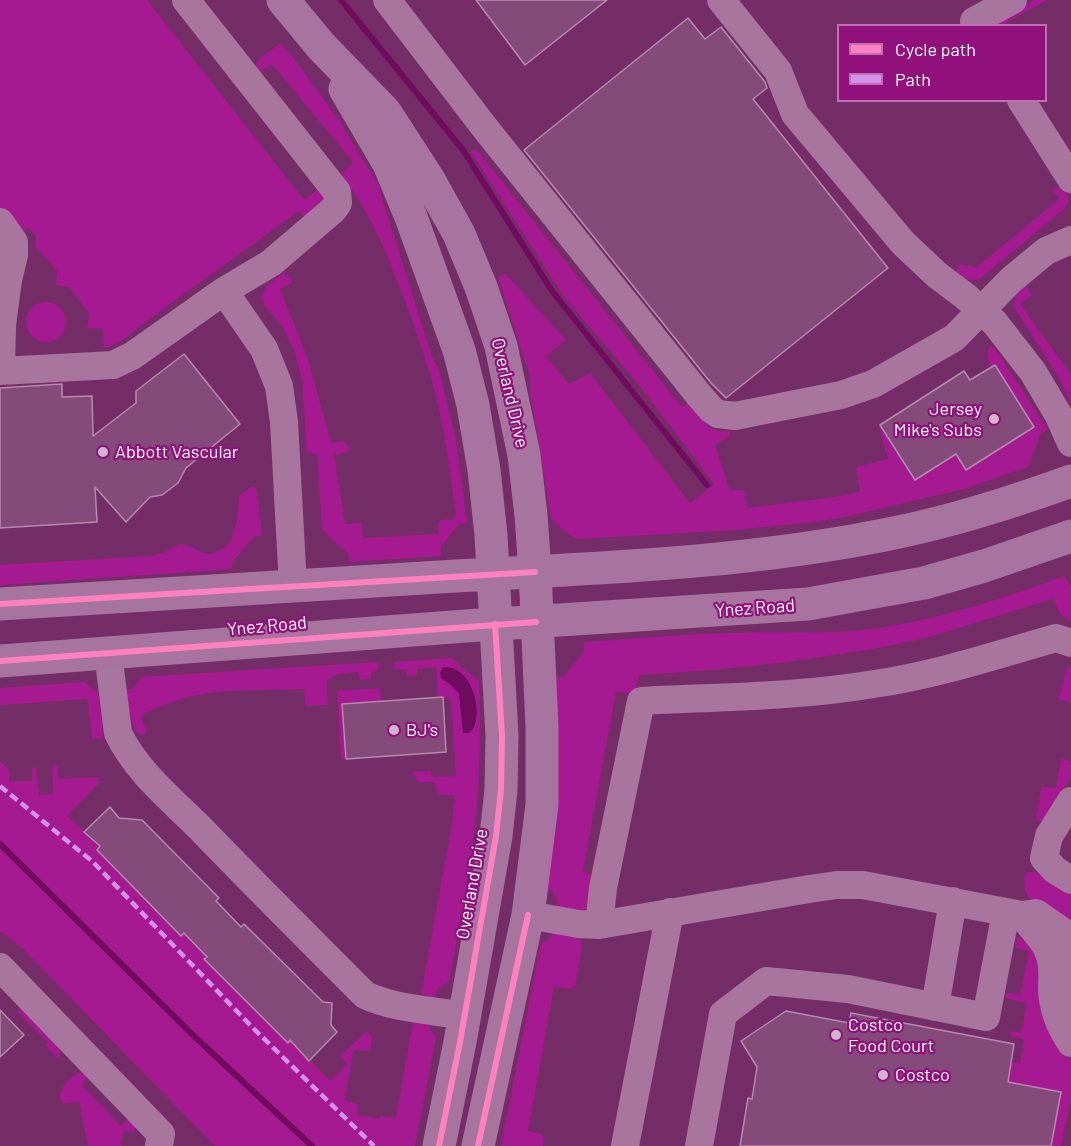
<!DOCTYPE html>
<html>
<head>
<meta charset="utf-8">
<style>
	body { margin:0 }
	#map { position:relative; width:1071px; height:1146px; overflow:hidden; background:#752d68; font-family:Barlow,sans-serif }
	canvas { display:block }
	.legend { position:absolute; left:837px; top:24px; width:210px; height:78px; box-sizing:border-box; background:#92107c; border:2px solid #be70b0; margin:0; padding:8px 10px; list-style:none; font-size:18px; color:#fff }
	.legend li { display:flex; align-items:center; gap:12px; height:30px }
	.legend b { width:30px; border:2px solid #be70b0 }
</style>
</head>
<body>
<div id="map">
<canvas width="1071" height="1146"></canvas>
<ul class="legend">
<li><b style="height:8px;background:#ff80c0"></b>Cycle path</li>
<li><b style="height:8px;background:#d193ec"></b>Path</li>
</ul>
</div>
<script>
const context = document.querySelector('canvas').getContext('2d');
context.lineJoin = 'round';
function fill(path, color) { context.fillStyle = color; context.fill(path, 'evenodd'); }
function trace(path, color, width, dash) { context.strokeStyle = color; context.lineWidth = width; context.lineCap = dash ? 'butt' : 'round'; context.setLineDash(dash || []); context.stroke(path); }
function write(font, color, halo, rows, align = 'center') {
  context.font = font + ' Barlow,sans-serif'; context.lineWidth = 4.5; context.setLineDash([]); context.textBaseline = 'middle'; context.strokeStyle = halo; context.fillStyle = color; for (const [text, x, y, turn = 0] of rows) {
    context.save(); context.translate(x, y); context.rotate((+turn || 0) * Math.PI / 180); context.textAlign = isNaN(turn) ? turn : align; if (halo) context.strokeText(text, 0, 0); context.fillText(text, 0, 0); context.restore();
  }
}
fill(new Path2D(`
	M0,0H147L304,200L317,190L323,193L325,201L308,221L299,211L148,320L124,339L104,349L103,329L87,328L89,314L69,287L56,285L57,271L35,246L36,236L28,227L20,234L0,208Z
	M1034,0H1047L1002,25L997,26L1000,19Z
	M281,43L295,60L337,117L377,182L432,357L439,370L456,439L467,523L459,524L441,546V556L349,562V555L322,530L317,454L307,453L302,380L295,353L282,326L263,304L262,297L266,286L283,273L291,278L292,283L280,289L308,359L331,443L343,441L350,448L346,453L334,455L345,524L362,523L363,538L438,534V524L441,520L453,519L456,514C450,473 445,431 435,392C425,355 412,319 398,283C383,244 367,207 341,175L353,162L272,64L260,72L255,68L259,59Z
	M476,149L682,407L694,398L708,427L718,431H729L730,436L715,445L730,490H745L747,508L828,498L860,492L856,467L888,459L878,424L916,480L956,454L967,470L1034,427L995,365L991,367L987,356L989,347H994L1048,430L1041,433L1028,467L964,489L845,517L814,522L735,530L577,539L567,534L551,518L530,392V376L498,277L505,273L566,340L546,356L569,384L590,373L690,503L714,484L639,385L564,297L471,152Z
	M1062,186L1068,197V204L1064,209L981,278C971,282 966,280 957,273V267L960,264L977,267L1060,198L1052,191Z
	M1025,286L1032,295L1020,304L1071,375V403L1057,374L1015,309C1013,297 1017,293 1025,286Z
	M26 322a20 20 0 1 1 40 0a20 20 0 1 1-40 0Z
	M251,487H255L257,491L262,536H255L232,562V569L0,585V565L151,556L164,553L179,544C203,546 202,566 230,543L237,520L239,496Z
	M1064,576L1071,586V621L1061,615L1053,599L926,638L873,649L788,662L713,670L640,675L633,694L616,692L583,871L594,876L588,908L582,910L556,906L557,900L552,890L545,889L554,678L563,677L584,652V642C634,639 684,634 734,633C783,631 832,635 880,628C943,618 1005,598 1064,576Z
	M451,658L479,681C480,722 481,764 477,805C472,864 460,923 449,981L437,989L435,997L421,994L451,829L455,796L437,794L435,782H419L412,772L431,771L432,777L456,776L451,699L438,697L436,667L417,669V675L407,676L406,669L395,670L394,662Z
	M378,662V671L371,672V679L360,680L359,672L337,674L327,681L328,705L305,706L304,689C267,691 229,688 193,696C175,700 158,707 141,715L147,733L142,735L135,731L129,712L126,689H133L141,677Z
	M1067,667H1071V702L1060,700L1059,698Z
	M85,682L94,691H98L103,732L102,739H93L92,737L88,701L86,699L0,705V688Z
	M380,688L381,701L342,704L346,759H341L337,691Z
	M1061,759L1071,761V778L1042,821H1038L1036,819L1041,788L1043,787L1056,788Z
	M0,761L9,770V781H32V768L36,767L39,795L53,794L52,768L55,765L58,768V779L99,777V783L67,816L100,846L97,850L181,936L184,933L207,957L205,960L288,1042L290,1040L330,1081L347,1064L340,1056L366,1032H368L372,1036L370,1051L355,1050L353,1052L345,1098L347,1101L358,1104L357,1115L379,1119L381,1116L396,1118L413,1021L431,1022L430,1029L436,1038L415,1146H215L21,947L0,931Z
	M1029,872L1042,873L1071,893V923C1050,912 1016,903 1026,873Z
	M552,932L578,936L581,940L582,947L575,986L571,989L554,987L528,1131L541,1134L544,1137L543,1146H501L541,943L551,938Z
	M1020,936L1034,945L1057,1046L1071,1060V1097L1061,1146H1051L1061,1092L1008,1082L1011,1062L1020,1063L1024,1039L1010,1036L1011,1031L1021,1033L1027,1003L1004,998L1007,993L1020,995L1029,951L1016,948L1017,938Z
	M23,1006L60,1045V1057L57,1058L45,1045L47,1042L17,1011Z
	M82,1071L89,1075L82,1085L121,1126L130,1118L135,1123V1132L123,1131L121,1146H88L79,1102L62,1104C61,1101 59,1097 60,1094C61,1086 75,1074 82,1071Z`), '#a51a90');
fill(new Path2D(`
	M443,667C473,664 487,720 469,733H463L459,694L451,685L441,678L440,673Z`), '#6f0c5d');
trace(new Path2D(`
	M341,0L463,150L552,291L707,485
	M0,844L196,1038L312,1146`), '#6f0c5d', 6);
const building = new Path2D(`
	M476,0H607L525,65Z
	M688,18L705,39L721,27L765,82L767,88L753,99L888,268L726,398L711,383L524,150Z
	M184,354L240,424L186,468L178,483L162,495L150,497L126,522L95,487L97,522L0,528V388L62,384V397L92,396L93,436L136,403V391Z
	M995,365L1034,427L966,470L956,454L915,480L880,425L964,371L970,380Z
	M443,697L446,752L346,759L342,704Z
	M110,807L119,818L142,820L219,898L216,901L241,927L244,924L323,1002L332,1003L331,1025L337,1032L309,1061L290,1040L288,1043L204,959L207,957L184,933L181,936L97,850L100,846L84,832Z
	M0,1010L24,1035L0,1057Z
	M786,1011L849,1023L851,1013L1014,1044L1008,1082L1061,1092L1051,1146H740L748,1098L752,1099L757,1067L741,1041Z`);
fill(building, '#844b7a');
trace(building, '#b68aae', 1.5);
trace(new Path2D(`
	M186,0L337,192L338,203L333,210L271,263L224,291
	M387,0L485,128L698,394L711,409L718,414L735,416L841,395L873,384L954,338L1011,280L1046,251L1071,240
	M721,0L778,71L795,114L903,243L937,275L965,296L995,323L1033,372L1059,416L1071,443
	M974,21L1013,0
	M1021,100L1071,179
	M0,222L14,242V255L8,280L2,325L1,371
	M0,371L113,365L132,356L224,291L264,349L279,386L284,422L293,586
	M108,653L118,733C136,771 172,800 201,829C255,885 310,940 365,995C395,1009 431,1010 464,1016
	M1071,801L1049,836L1044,858L1055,870L1071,880
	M528,915L579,924L599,925L809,889L837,885H863L1022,915L1036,913L1062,931C1070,959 1062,989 1071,1017
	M1022,915C1030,928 1044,938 1049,953C1054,965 1052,978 1052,990C1053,1010 1060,1027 1071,1043
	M599,925L603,888L641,701C718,697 797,697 874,684C936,675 996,655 1056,638L1071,643
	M0,967L161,1134L159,1146
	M935,1007L953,901
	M625,1146L670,912
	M699,1146L723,1014L766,981L848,989L986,1017L1006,912`), '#a8759f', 28);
trace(new Path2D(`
	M283,0L321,46L385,112L429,180L459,234L481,287L501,346L524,455L531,515L535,572L542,727V805L528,915L478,1146
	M345,89L389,164L411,217L459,350L473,405L484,470L491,535L502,736L501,790L496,836L460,1042L439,1146
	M0,604C152,594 304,585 456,576C602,568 750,563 894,533C954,521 1013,502 1071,481
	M0,661L466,626L808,604L924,583L984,566L1071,536`), '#a6749e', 33);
trace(new Path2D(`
	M0,786L93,862L253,1028L374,1146`), '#d193ec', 4.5, [9, 4.5]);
trace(new Path2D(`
	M0,604L535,572
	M0,661L536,622
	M439,1146L460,1042L496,836L501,790L502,736L495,624
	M478,1146L528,915`), '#ff80c0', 6);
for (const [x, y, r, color] of [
	[994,419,6,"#cfb6ca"],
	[103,452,6,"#cfb6ca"],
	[394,730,6,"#cfb6ca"],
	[836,1035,6,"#cfb6ca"],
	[883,1075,6,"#cfb6ca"]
]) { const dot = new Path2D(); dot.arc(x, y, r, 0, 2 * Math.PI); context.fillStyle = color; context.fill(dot); trace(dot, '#92107c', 2); }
write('18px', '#fff', '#92107c', [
	["Overland Drive",510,393,77],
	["Ynez Road",755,608,-4],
	["Ynez Road",267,626,-5],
	["Overland Drive",472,884,-80]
]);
write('18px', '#fff', '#92107c', [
	["Jersey",982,409,"right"],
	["Mike's Subs",982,430,"right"],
	["Abbott Vascular",115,452],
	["BJ's",406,730],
	["Costco",848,1025],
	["Food Court",848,1046],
	["Costco",895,1075]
], 'left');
</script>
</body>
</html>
